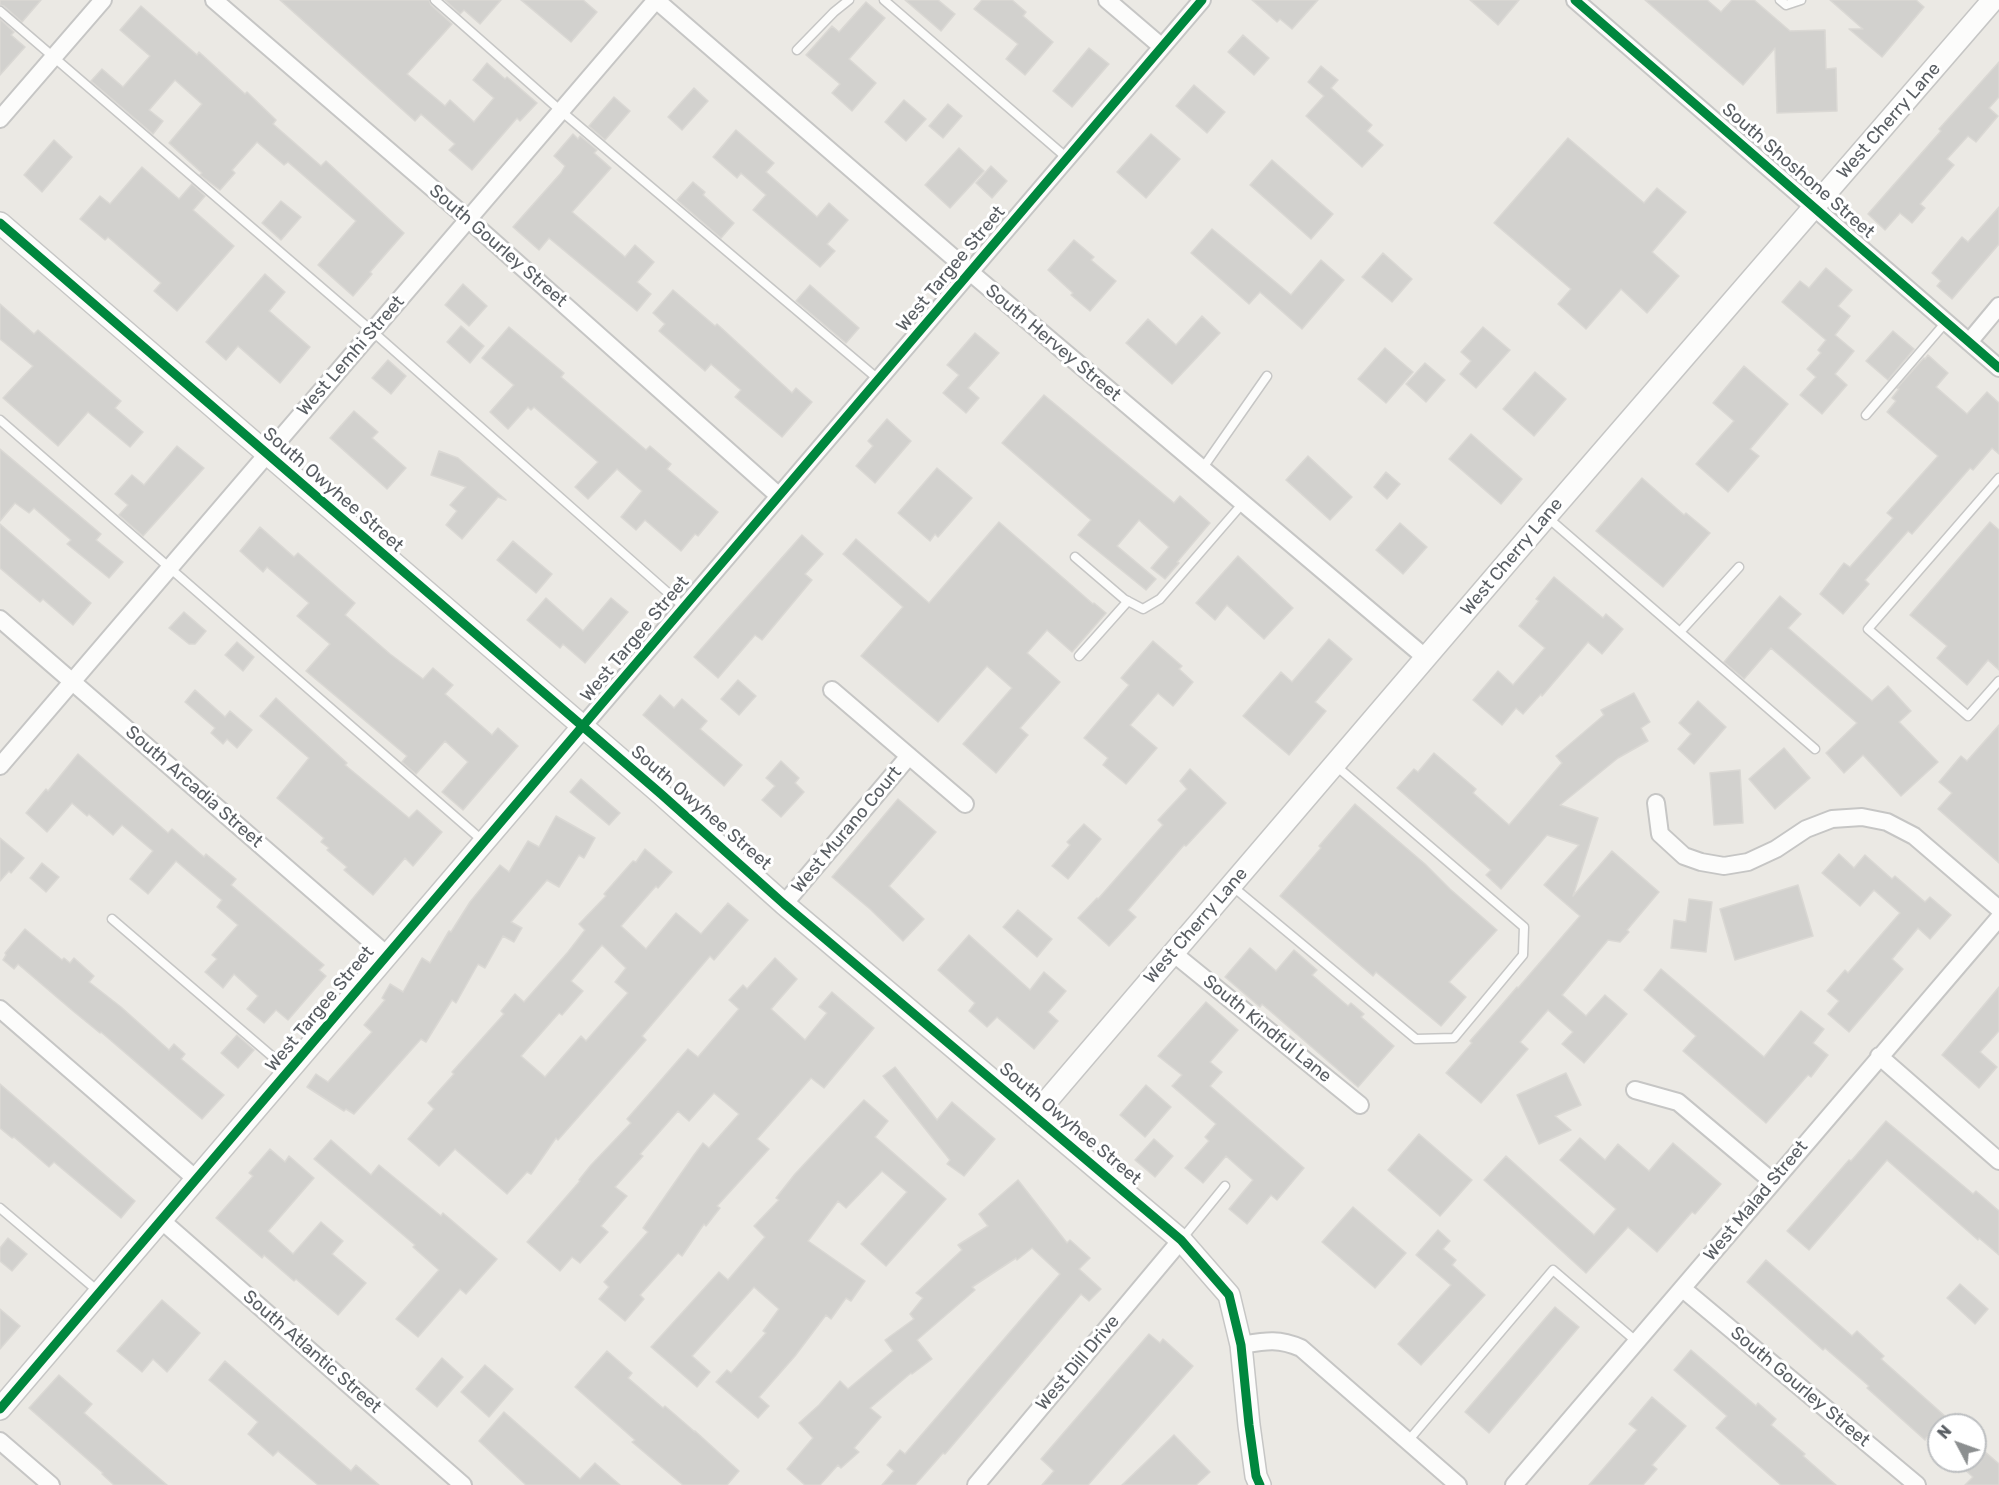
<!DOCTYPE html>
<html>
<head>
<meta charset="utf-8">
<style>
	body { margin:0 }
	#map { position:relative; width:1999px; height:1485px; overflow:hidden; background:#ebe9e4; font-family:Rubik,sans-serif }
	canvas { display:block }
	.north { position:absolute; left:1927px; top:1413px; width:60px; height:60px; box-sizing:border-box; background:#fff; border:2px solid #bdbfc1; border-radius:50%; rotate:311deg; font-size:16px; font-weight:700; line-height:24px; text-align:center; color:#595e63 }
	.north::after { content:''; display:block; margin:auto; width:21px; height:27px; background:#8c8f90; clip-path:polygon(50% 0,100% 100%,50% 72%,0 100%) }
</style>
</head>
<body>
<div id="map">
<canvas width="1999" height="1485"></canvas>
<div class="north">N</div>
</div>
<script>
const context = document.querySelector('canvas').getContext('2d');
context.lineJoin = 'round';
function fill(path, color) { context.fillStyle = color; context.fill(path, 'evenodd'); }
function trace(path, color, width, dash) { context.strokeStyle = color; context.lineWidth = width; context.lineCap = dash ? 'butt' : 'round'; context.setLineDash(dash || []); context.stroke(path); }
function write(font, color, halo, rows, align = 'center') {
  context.font = font + ' Rubik,sans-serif'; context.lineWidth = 6; context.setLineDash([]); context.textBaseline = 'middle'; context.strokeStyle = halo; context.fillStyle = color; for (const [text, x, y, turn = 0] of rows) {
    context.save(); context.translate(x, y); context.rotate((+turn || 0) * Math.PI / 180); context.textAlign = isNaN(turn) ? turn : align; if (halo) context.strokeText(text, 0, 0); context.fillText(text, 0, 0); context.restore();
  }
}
const building = new Path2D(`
	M0,0H41L22,22L4,6L0,5Z
	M280,0H429L431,5L452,24L407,74L445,106L450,100L474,122L494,98L473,80L487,63L505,79L507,77L537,103L520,121L517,118L472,170L449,150L455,144L421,114L415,121Z
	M445,0H501L480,24L464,10L460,14Z
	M521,0H583L597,12L571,42Z
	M905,0H938L955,14L941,31Z
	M982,0H1012L1026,12L1023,16L1053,42L1025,75L1006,59L1018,44L974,9Z
	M1252,0H1318L1292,29L1280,19L1277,22Z
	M1470,0H1519L1498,25Z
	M1645,0H1707L1721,12L1732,0H1754L1790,31L1825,30L1826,69L1836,68L1837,111L1777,113L1775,48L1743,85Z
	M1830,0H1916L1924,7L1882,57L1849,29H1863Z
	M866,2L885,18L849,59L876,83L852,111L832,93L840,84L806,55L832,26L839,32Z
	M141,6L197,55L199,52L245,94L247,92L276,120L273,124L321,166L326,161L404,233L370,272L372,274L353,296L318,265L356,221L288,162L284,165L257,142L232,170L235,173L220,190L200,175L202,173L169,143L202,104L175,80L149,110L163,121L153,134L91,81L102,69L123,87L150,56L120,30Z
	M0,19L14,32L11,35L25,47L0,75Z
	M1243,35L1269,58L1254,75L1228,52Z
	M1089,48L1109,64L1072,107L1053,91Z
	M1999,62V97L1989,108L1998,116L1976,142L1968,136L1947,159L1954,165L1920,204L1925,208L1912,223L1900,213L1885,230L1868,214L1941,131L1939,129Z
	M1321,66L1338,80L1331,88L1372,125L1367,131L1383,145L1362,167L1306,116L1324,96L1308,82Z
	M1194,85L1225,112L1207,133L1176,106Z
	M694,88L708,101L682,130L668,117Z
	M614,97L630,111L605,140L589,126Z
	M904,100L926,119L906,141L885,122Z
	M948,104L962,116L943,138L929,126Z
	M736,130L774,163L766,172L817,217L829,203L848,220L827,244L835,251L820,267L753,210L766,195L741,173L737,178L713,157Z
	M573,134L578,139L580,136L597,150L594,153L611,168L572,212L625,257L635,245L654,262L637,282L651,294L637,311L549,238L539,250L513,227L561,173L565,166L554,156Z
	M1151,134L1180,159L1146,198L1117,172Z
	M1568,138L1644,203L1657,188L1686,212L1652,252L1679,276L1647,313L1621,289L1586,329L1558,304L1571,289L1494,223Z
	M54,140L72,157L42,192L24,175Z
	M959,148L984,171L950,208L925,185Z
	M1272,160L1333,214L1311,239L1250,185Z
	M991,166L1007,181L992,198L976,183Z
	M142,167L179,199L192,184L205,196L193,210L234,246L177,311L154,291L161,283L108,237L105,240L80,219L100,196L110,204Z
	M693,182L705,192L703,195L734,223L721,238L677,200Z
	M281,201L301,217L281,240L262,223Z
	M1999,207V244L1952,299L1937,286L1941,281L1932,273L1962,237L1968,242Z
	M1212,229L1291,295L1321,260L1344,280L1302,329L1260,292L1249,304L1191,253Z
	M1074,240L1094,257L1091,260L1116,281L1090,311L1071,295L1073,293L1048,270Z
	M1383,253L1412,279L1392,302L1362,277Z
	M1826,268L1852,290L1838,306L1850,316L1835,335L1854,351L1835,374L1847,385L1822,414L1800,395L1816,377L1807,369L1821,353L1818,350L1826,340L1782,302L1800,281L1809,288Z
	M265,274L285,292L269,311L310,347L280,383L238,346L226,360L206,342Z
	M463,284L487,306L469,326L445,305Z
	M810,285L859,328L846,343L796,301Z
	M673,290L715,326L717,324L792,393L796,388L812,402L782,437L735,397L741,390L711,364L705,371L659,331L665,324L653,313Z
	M0,304L34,334L38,330L121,401L115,408L143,432L130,447L88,412L58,446L3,398L33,366L0,339Z
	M1202,316L1220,333L1172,384L1126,343L1148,319L1176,345Z
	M461,326L484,346L470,363L447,342Z
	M509,327L564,373L561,377L646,450L650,446L671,464L667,469L718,512L698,536L695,534L681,551L645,520L636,530L621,517L642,491L617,469L588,499L575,487L598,462L534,407L531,410L528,407L508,429L490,412L514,385L482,358Z
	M1483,327L1510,350L1476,388L1460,374L1471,361L1461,352Z
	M1893,331L1914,349L1888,380L1866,361Z
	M975,333L999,353L968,388L979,398L966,413L943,393L959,375L947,365Z
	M1385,348L1413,372L1386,403L1358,379Z
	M1928,355L1948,373L1936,387L1967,414L1987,392L1999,403V454L1992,448L1973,470L1970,468L1912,534L1908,531L1865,580L1869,584L1843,614L1820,594L1844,563L1850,567L1893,518L1887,513L1938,456L1887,412L1896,401L1892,398L1899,389L1897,388L1924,358L1925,359Z
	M388,360L406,376L391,394L372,378Z
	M1425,363L1445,380L1426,402L1406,384Z
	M1744,366L1788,404L1750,449L1759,456L1728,492L1696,464L1734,421L1713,403Z
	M1535,372L1566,399L1534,436L1503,409Z
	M1044,395L1174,503L1180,496L1210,523L1177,562L1179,563L1165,579L1151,568L1169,547L1139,520L1117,546L1156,579L1146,590L1078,535L1091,520L1002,443Z
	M354,411L378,432L372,438L406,468L387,489L330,438Z
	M887,419L911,441L875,483L856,466L873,446L868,441Z
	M1471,434L1522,479L1501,504L1449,459Z
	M177,446L204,468L143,536L119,515L128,505L115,494L132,475L144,485Z
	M0,449L101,534L96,540L123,562L109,578L67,544L71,540L34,508L29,513L15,503L0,521Z
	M439,451L458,458L506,500L498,497L462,539L446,525L457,511L450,505L466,487L431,475Z
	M1308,456L1352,497L1330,520L1286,480Z
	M937,468L972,498L938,537L935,534L930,541L898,513Z
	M1386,472L1400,484L1387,499L1374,487Z
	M1642,478L1684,515L1686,513L1710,533L1663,587L1596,531Z
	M999,522L1093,604L1094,603L1106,613L1072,652L1047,630L1027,653L1060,682L1020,728L1028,735L996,773L963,744L1012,688L987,666L938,722L861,656L903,607L843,554L856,539L929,603Z
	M1990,522L1999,530V670L1988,660L1967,685L1937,658L1947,646L1910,615Z
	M1400,523L1427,547L1403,574L1376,550Z
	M0,524L91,603L73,625L43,599L40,602L0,568Z
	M260,527L294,557L298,553L355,603L345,615L390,654L423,679L433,668L453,685L445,694L492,735L498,728L518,746L463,810L442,792L468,762L445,741L416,774L402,762L407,756L306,671L330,644L297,616L309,603L267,567L263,572L240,551Z
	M802,535L823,554L805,574L812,580L762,640L755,635L718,678L694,657Z
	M513,541L552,574L536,593L497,560Z
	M1238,556L1293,608L1264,639L1227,605L1215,620L1196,603Z
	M1554,577L1603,618L1606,614L1623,629L1602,654L1588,642L1542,696L1541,694L1523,714L1516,708L1502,725L1473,700L1498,671L1513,685L1545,648L1519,626L1539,601L1536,599Z
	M1780,596L1801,614L1788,628L1872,701L1888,686L1911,711L1899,722L1938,762L1901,796L1863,755L1844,773L1826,753L1857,723L1771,648L1744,679L1724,662Z
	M546,598L583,631L611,598L628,612L585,663L563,644L560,648L527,620Z
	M184,612L206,631L195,644H189L169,628Z
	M1329,639L1352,659L1315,702L1326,711L1289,755L1243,716L1281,672L1292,682Z
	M1153,641L1182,666L1179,669L1193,682L1173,706L1158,693L1130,725L1157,748L1126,784L1103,765L1108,758L1084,738L1129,685L1121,678Z
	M237,642L254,657L243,671L225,655Z
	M738,680L756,696L739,715L721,699Z
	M195,690L225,717L230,711L252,730L237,748L227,739L223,744L211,733L215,728L185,702Z
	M1634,693L1650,722L1641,728L1648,741L1618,758L1560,805L1598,818L1573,896L1612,851L1659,892L1627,930L1629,932L1620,942L1608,940L1562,995L1586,1016L1605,995L1627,1014L1584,1063L1562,1044L1573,1032L1548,1010L1520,1042L1528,1049L1481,1103L1446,1073L1472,1043L1470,1041L1499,1008L1517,987L1518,988L1580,916L1544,885L1579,845L1547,835L1501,889L1486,875L1491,870L1397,788L1414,769L1418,772L1434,753L1476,789L1473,793L1509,825L1562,763L1556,756L1604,715L1601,710Z
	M660,695L674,708L682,699L707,721L700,729L742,765L724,786L643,715Z
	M276,698L347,763L345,765L409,818L417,810L442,832L413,866L405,858L373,895L344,870L347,867L327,850L329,848L321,842L324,838L277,798L309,758L260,716Z
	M1698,701L1726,727L1694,764L1678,749L1691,734L1679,723Z
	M1999,725V863L1938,809L1952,793L1939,782L1961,756L1967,761Z
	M1784,748L1810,778L1775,809L1749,779Z
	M78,754L168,833L172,829L204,857L206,854L236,879L231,885L324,965L319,970L326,976L288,1020L276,1010L264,1023L247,1009L258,996L234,974L223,988L205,972L217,959L212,955L238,925L217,907L222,900L176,861L148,894L130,879L153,851L122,825L113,835L89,814L87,816L72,803L47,832L26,813L46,789L48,791Z
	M781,761L799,778L795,783L804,792L781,817L762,800L775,786L766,778Z
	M1190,769L1226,803L1186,846L1184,845L1128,910L1136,917L1109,946L1078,918L1097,898L1098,899L1163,825L1158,820L1187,789L1180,781Z
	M1740,770L1743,823L1714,825L1710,773Z
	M581,779L620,813L609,825L570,792Z
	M898,799L936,832L889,886L924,919L903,941L870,909L832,877Z
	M1355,804L1425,864L1450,889L1497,930L1449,982L1466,997L1441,1026L1376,972L1373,976L1280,896L1321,848L1319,846Z
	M556,816L595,838L584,858L579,855L559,887L547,880L511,922L522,928L514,942L503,936L485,968L478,964L456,1003L452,1000L426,1042L421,1039L354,1114L346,1109L344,1111L307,1087L316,1074L328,1082L372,1032L364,1025L385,1000L382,998L390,984L403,992L422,958L430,963L449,931L451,932L470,902L500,865L509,872L528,841L539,847Z
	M1084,824L1101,839L1068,879L1052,866L1070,845L1067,842Z
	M0,838L24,858L11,873L9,871L0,881Z
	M645,849L672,872L658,888L656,886L621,926L646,949L676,913L701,934L728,903L748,920L714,960L710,956L642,1036L646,1040L558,1140L556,1138L531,1174L527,1172L507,1194L455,1149L439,1166L408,1139L434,1109L428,1103L454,1074L452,1072L504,1014L501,1011L515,994L524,1002L568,952L585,930L579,924L606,896L604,894L633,861L636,862ZM602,945L626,968L615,982L628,993L586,1041L581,1036L545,1077L521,1056L559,1013L562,1015L583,991L571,981Z
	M1839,854L1854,868L1865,855L1892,879L1895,876L1925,902L1930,897L1951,915L1930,939L1918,928L1892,959L1903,969L1849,1032L1828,1014L1839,1001L1827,991L1845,970L1848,973L1900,913L1874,890L1860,906L1822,873Z
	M42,863L59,877L46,892L30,878Z
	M1798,885L1813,936L1735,960L1720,909Z
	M1689,899L1712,902L1706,952L1671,948L1674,920L1686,922Z
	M1018,910L1052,939L1037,957L1003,927Z
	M25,929L62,960L64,958L70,963L74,958L94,976L89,982L121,1007L169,1050L174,1044L185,1054L181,1059L224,1095L202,1119L101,1032L100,1033L73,1011L18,964L14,969L3,960L6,955L5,953Z
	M969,935L1030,990L1044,972L1066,991L1048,1012L1058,1021L1034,1049L997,1017L987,1027L969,1011L975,1003L938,970Z
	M1250,948L1276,971L1294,950L1317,970L1312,975L1348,1006L1351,1003L1364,1014L1361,1017L1394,1046L1358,1087L1262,1004L1260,1007L1225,977Z
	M775,958L797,979L771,1009L805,1040L827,1013L819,1007L832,992L874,1028L824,1088L811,1078L757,1139L769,1149L717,1206L720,1208L706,1226L704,1224L682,1256L678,1253L640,1295L644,1299L625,1321L599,1299L609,1287L604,1282L648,1232L643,1228L694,1155L703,1143L709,1148L739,1114L714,1093L689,1121L678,1111L640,1154L643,1156L615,1187L627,1196L601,1226L608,1232L580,1263L572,1257L560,1271L527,1242L580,1181L579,1180L591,1165L631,1123L627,1119L688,1049L698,1057L739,1009L729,1000L743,985L747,989Z
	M1661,969L1764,1057L1801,1011L1824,1029L1813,1043L1828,1055L1811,1077L1808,1075L1766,1123L1683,1051L1696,1036L1644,990Z
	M1999,987V1031L1980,1052L1997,1067L1979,1088L1942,1055Z
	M1206,1002L1238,1030L1210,1062L1222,1072L1210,1086L1304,1168L1277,1200L1271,1195L1247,1224L1229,1209L1253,1180L1226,1156L1203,1183L1185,1168L1209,1141L1205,1137L1216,1124L1172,1086L1182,1075L1158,1056Z
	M237,1035L254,1050L238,1068L221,1053Z
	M895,1067L937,1120L952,1102L995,1139L964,1176L947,1164L950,1160L883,1076Z
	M1566,1073L1581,1105L1555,1116L1571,1130L1539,1144L1517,1095Z
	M0,1084L135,1201L121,1218L54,1162L49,1167L14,1137L12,1138L0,1128Z
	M1146,1085L1171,1107L1145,1137L1120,1115Z
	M864,1100L888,1121L875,1137L946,1199L886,1266L861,1244L907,1192L882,1171L846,1208L838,1201L808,1241L865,1281L851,1301L846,1298L831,1319L826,1315L795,1356L759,1397L769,1406L758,1418L716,1382L727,1370L731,1373L766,1333L763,1331L779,1309L754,1287L692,1356L710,1372L697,1387L651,1347L719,1272L728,1280L765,1237L754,1226L779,1200L776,1198L795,1174Z
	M1886,1121L1973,1194L1976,1191L1999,1211V1255L1979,1238L1978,1240L1887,1160L1809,1250L1787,1231L1849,1160L1851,1161Z
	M1419,1134L1472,1180L1440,1216L1388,1170Z
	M1580,1138L1605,1160L1618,1144L1649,1171L1673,1143L1721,1184L1695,1214L1692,1212L1657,1252L1628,1227L1586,1273L1484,1180L1506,1156L1594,1235L1616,1209L1560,1160Z
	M1154,1139L1173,1156L1155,1177L1135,1160Z
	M331,1140L371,1175L379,1165L441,1216L443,1213L497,1259L466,1294L460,1289L418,1337L396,1319L439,1270L413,1247L415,1245L314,1159Z
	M270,1149L285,1162L289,1156L314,1178L268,1231L293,1254L321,1222L343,1241L332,1254L366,1283L338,1315L296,1279L294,1281L264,1255L262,1258L216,1218L253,1176L249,1173Z
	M1018,1180L1067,1243L1070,1240L1090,1258L1079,1269L1101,1289L1089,1301L1081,1294L945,1454L943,1453L915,1485H882L894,1471L887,1465L900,1450L905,1454L1060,1274L1032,1248L1017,1260L1016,1258L972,1287L975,1290L917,1340L932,1359L912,1374L911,1373L870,1408L881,1417L854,1448L859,1452L841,1468L838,1465L820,1485H805L787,1469L813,1438L799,1423L819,1405L840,1381L848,1389L893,1351L885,1340L914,1319L910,1314L923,1298L916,1293L962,1250L958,1245L988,1226L979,1214Z
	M1353,1207L1406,1253L1375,1288L1322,1242Z
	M1438,1230L1450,1241L1443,1249L1456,1260L1452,1265L1485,1295L1421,1365L1398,1344L1451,1285L1416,1255Z
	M8,1238L27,1254L12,1271L0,1261V1248Z
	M1766,1260L1852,1336L1857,1331L1884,1356L1881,1359L1955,1425H1939V1447L1927,1437L1925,1440L1867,1388L1869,1386L1825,1348L1823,1350L1747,1282Z
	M1960,1284L1988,1309L1975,1324L1947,1298Z
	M162,1300L200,1333L167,1372L153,1359L142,1372L117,1351Z
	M1555,1307L1579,1327L1489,1433L1465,1412Z
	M0,1309L20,1326L0,1349Z
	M1149,1334L1160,1343L1163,1339L1193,1366L1088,1485H1042L1054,1471L1041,1459Z
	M1691,1350L1756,1406L1758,1403L1776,1419L1771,1425L1805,1454L1803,1456L1836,1485H1781L1716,1428L1727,1416L1674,1370Z
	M607,1351L632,1373L628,1378L663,1408L665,1406L695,1432V1431L739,1471L727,1485H683L632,1442L635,1440L575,1387Z
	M442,1358L463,1377L437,1407L416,1389Z
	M225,1361L351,1471L356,1465L379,1485H318L278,1451L273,1456L248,1434L258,1422L209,1380Z
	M485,1365L513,1389L489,1417L461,1392Z
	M59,1375L92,1404L84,1413L167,1485H114L102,1474L103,1473L29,1408Z
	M1652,1397L1686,1426L1652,1465L1657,1469L1643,1485H1589L1637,1430L1629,1424Z
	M504,1412L580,1479L595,1463L620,1485H526L479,1441Z
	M1174,1435L1210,1472L1196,1485H1122Z
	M1975,1443L1999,1464V1485H1965L1973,1477L1955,1461H1975Z`);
fill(building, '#d2d1ce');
trace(building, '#dad8d4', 1.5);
const service = new Path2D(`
	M435,0L561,111L878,379
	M884,0L1067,158
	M1780,0L1786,5L1801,0
	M0,11L372,331L684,607
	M797,50L834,12L849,0
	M1866,415L1946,322
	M0,420L483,841
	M1202,469L1267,376
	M1999,478L1868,629L1968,716L1999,681
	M1547,517L1815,749
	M1075,557L1124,599L1143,609L1160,599L1243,503
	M1680,632L1739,567
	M1079,656L1128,601
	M1232,886L1416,1039L1454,1038L1523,955L1524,927L1335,765
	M112,919L288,1070
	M0,1208L99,1292
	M1181,1240L1225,1186
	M1408,1441L1553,1270L1637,1342`);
const minor = new Path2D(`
	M214,0L468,219L779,496
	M656,0L970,272L1426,658
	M1107,0L1162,47
	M1575,0L1999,368
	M0,119L103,0
	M1969,342L1999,306
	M0,619L387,955
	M832,690L965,804
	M583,726L1202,0
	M0,766L656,0
	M1656,803L1660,834L1684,856L1701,862L1724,866L1748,862L1776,849L1806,829L1832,819L1862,817L1887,822L1914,836L1999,909
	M784,904L909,756
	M1173,953L1360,1105
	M0,1009L196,1179
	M1879,1056L1999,1161
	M1635,1090L1678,1102L1773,1182
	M161,1220L463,1485
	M1683,1289L1917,1485
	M1241,1345C1265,1341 1278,1338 1301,1348L1458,1485
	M0,1441L51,1485
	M976,1485L1181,1240
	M1514,1485L1999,918`);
const tertiary = new Path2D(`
	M0,223L661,794L784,904L1181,1240L1229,1295L1241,1345L1249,1425L1256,1476L1260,1485
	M1034,1116L1546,517L1993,0
	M0,1409L583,726`);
trace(service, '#c6c6c5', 11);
trace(minor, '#c6c6c5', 20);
trace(tertiary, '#c6c6c5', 24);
trace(service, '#fcfcfb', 8);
trace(minor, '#fcfcfb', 16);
trace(tertiary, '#fcfcfb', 21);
trace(new Path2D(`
	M1575,0L1999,368
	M0,223L661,794L784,904L1181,1240L1229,1295L1241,1345L1249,1425L1256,1476L1260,1485
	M0,1409L1202,0`), '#00873e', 9);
write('18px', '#595e63', '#fff', [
	["West Cherry Lane",1889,121,-49],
	["South Shoshone Street",1798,171,41],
	["South Gourley Street",498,246,41],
	["West Targee Street",951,269,-50],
	["South Hervey Street",1053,343,40],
	["West Lemhi Street",351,356,-49],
	["South Owyhee Street",333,490,41],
	["West Cherry Lane",1512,557,-50],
	["West Targee Street",635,639,-50],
	["South Arcadia Street",194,787,41],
	["South Owyhee Street",701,808,41],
	["West Murano Court",847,830,-50],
	["West Cherry Lane",1196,926,-49],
	["West Targee Street",320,1009,-50],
	["South Kindful Lane",1267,1029,39],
	["South Owyhee Street",1070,1124,40],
	["West Malad Street",1756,1201,-50],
	["South Atlantic Street",312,1352,41],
	["West Dill Drive",1078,1363,-50],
	["South Gourley Street",1800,1387,40]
]);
</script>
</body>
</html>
